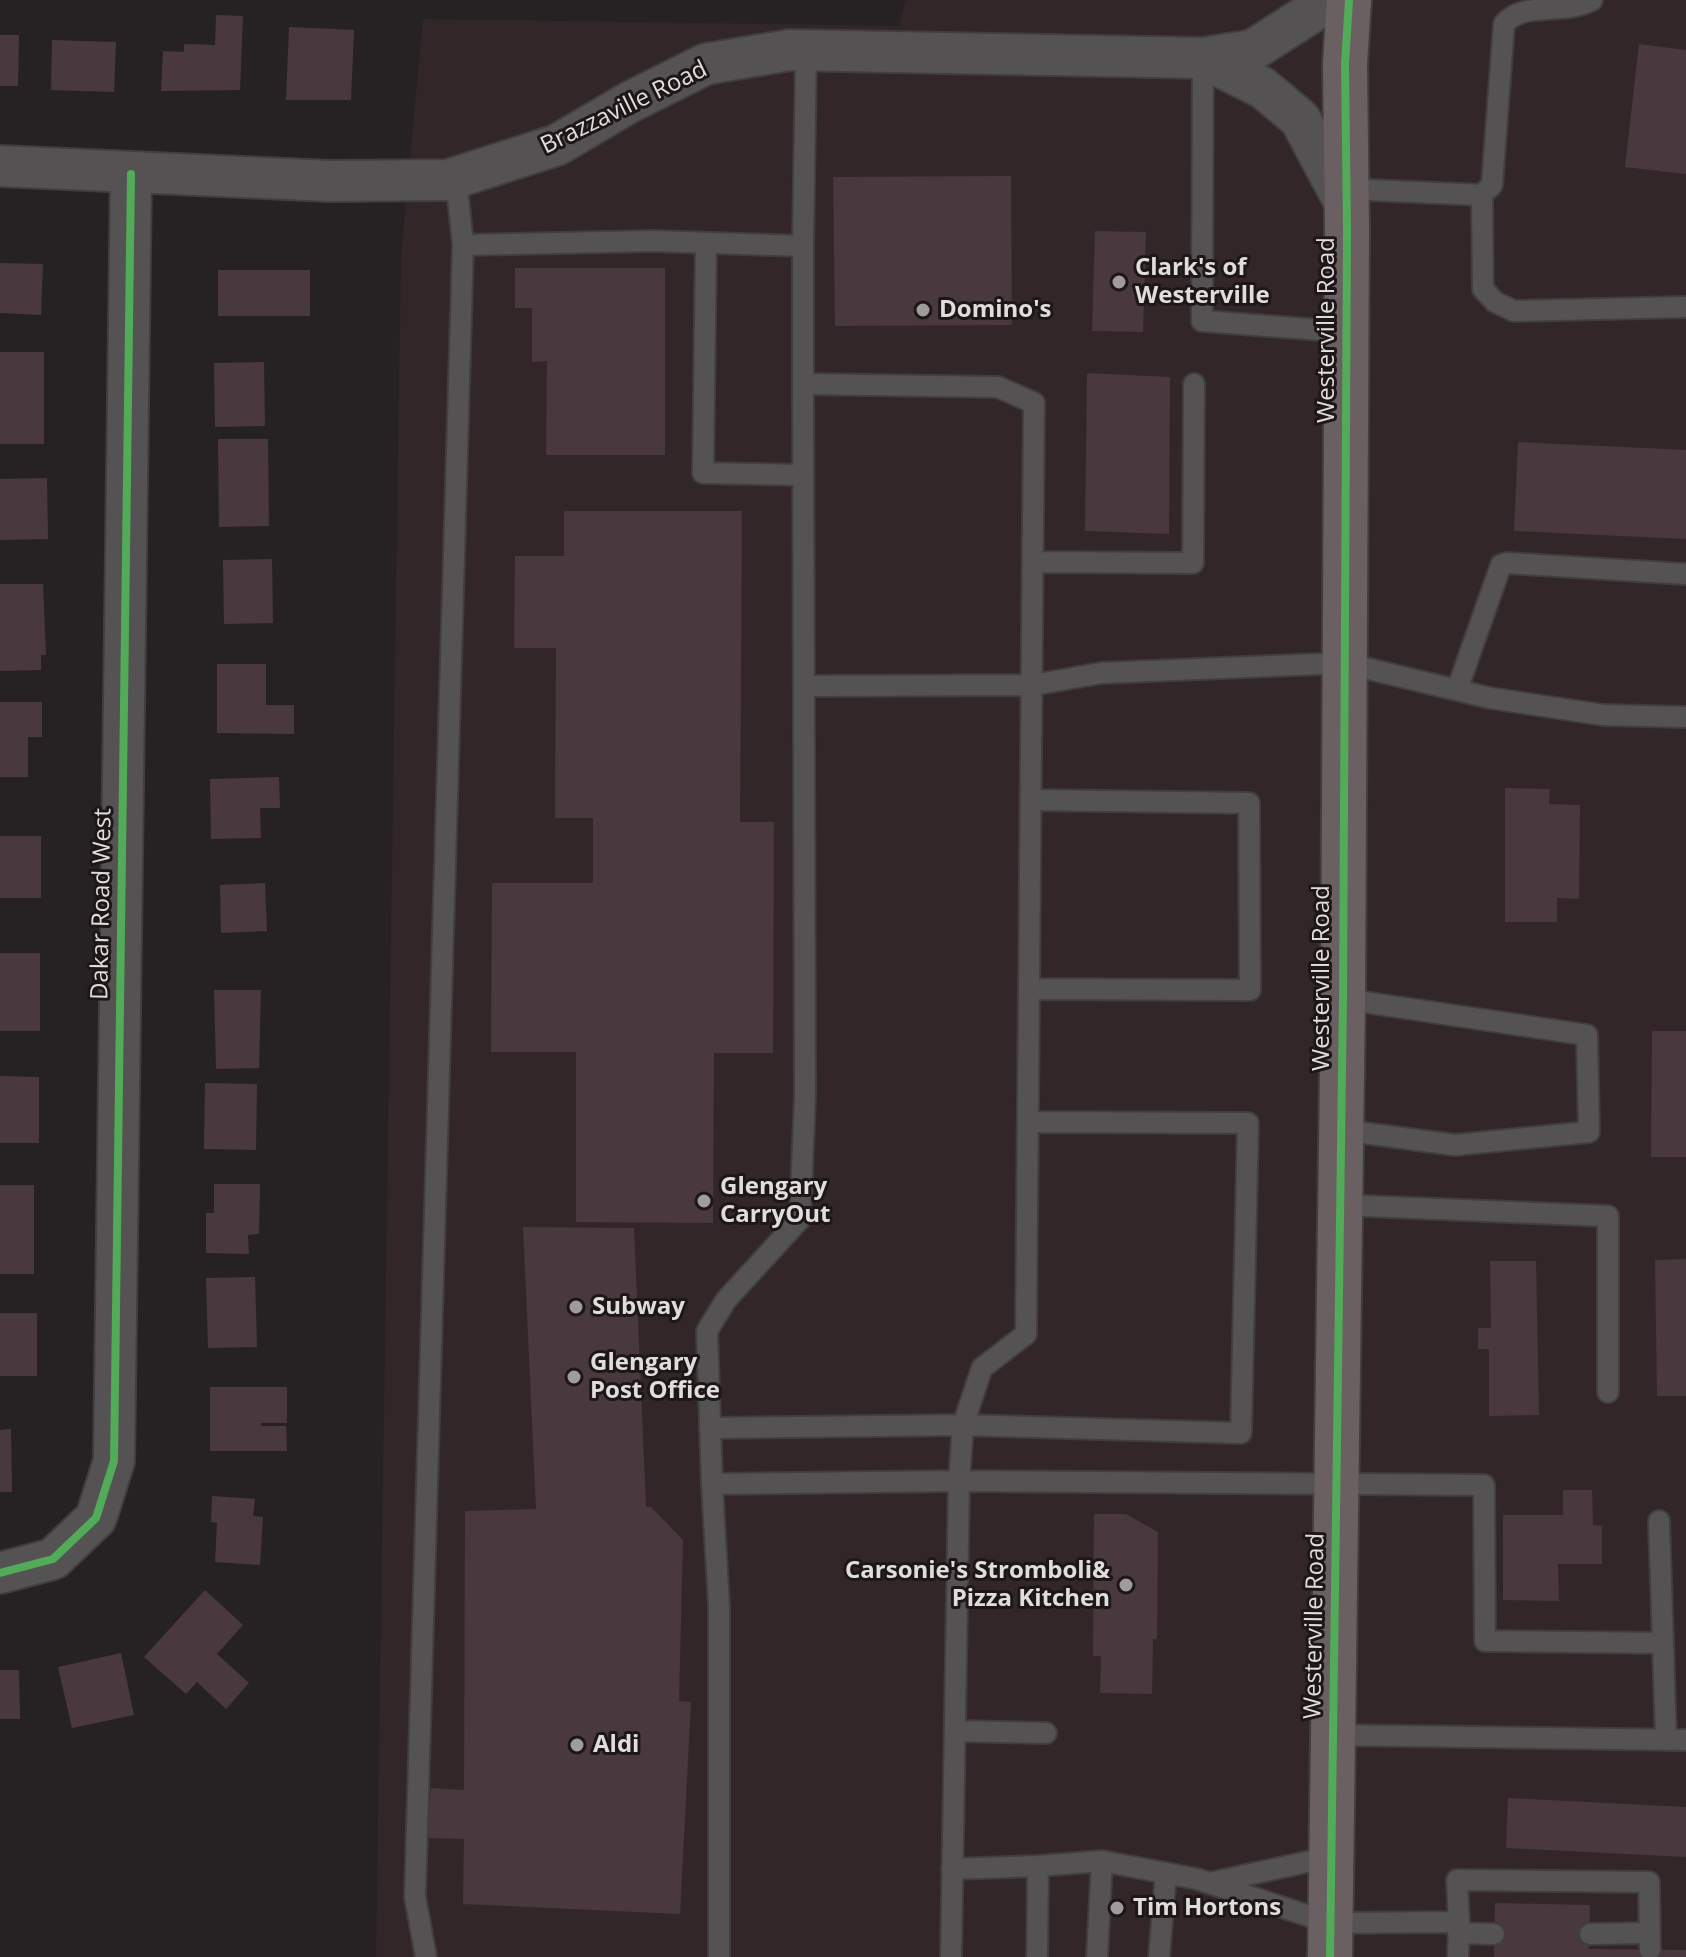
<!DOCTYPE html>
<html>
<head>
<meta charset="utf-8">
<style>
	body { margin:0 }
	canvas { display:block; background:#262223 }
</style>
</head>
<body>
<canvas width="1686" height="1957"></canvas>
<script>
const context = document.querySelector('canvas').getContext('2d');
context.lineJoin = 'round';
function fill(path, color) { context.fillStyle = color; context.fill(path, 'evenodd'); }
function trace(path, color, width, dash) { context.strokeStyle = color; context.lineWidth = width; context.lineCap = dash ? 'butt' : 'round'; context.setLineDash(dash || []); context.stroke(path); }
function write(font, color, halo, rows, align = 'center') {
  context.font = font + ' "Open Sans",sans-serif'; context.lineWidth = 6; context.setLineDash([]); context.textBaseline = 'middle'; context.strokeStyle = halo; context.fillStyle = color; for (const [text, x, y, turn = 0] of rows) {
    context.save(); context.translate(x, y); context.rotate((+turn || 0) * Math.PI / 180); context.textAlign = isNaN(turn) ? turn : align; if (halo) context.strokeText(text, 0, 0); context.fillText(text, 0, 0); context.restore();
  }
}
fill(new Path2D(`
	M906,0H1686V1957H376L401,256L423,19L899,26Z`), '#332628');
fill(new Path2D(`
	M216,15L243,16L240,90L161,91L163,51L184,52V44L215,45Z
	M289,27L354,30L351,100H286Z
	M0,35H19L18,86H0Z
	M52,40L116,42L114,92L51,90Z
	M1639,44L1686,50V174L1625,167Z
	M1011,176L1012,325L835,326L833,177Z
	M1095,231L1146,232L1143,332L1092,331Z
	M0,263L43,264L41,315L0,313Z
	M515,268H665V455H546L547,361L532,362V308H515Z
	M218,270H310V316H218Z
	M0,352H44V444H0Z
	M264,362L265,426L215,427L214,363Z
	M1087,373L1170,377L1169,534L1085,531Z
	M218,439H268L269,526L219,527Z
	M1518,442L1686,450V539L1514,531Z
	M47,478L48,539L0,540V479Z
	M564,511H742L740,822H774L773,1053H714L713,1223L576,1222V1052H491L492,883H593V818H555L556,648H514L515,556H564Z
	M272,559L273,623L224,624L223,560Z
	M0,584H43L46,655H41V670L0,671Z
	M217,664H266V705H294V734L217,733Z
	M0,702H42V737H28V777H0Z
	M279,777L280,808H260L261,838L211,839L210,779Z
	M1505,788L1550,789L1549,804L1580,805L1579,899L1557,898V922H1505Z
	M0,836H41V898H0Z
	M265,883L267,931L221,933L220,885Z
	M0,953H40V1031H0Z
	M214,990H261L259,1068L216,1069Z
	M1652,1031H1686V1157H1651Z
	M0,1076L39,1077V1143H0Z
	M205,1083L257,1084L256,1150L204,1149Z
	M214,1184H260L259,1234L248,1235L249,1254L206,1253V1213H214Z
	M0,1185H34V1274H0Z
	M523,1227L634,1228L646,1507H651L683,1540L679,1701L691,1702L680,1914L463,1904L464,1839L427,1838L431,1788L464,1790L465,1511L536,1509Z
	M1686,1259V1396H1657L1655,1260Z
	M1490,1261H1536L1539,1415L1489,1416V1349H1478V1328H1491Z
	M255,1277L257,1347L208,1348L206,1278Z
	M0,1313H37V1376H0Z
	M210,1387H287V1423H261V1426H286L287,1451H210Z
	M11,1429L12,1492H0V1430Z
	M1563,1490H1592L1593,1525L1602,1526V1564H1558L1559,1601L1503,1600V1515H1563Z
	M212,1496L255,1499L253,1516L263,1517L260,1565L215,1562L217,1523L211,1522Z
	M1094,1514H1126L1158,1532L1157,1639H1153L1152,1694L1100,1693L1101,1656H1093Z
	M205,1590L243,1625L217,1654L249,1683L226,1709L197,1682L186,1694L144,1657Z
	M121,1653L134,1715L72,1728L58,1667Z
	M0,1670H19L20,1719H0Z
	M1508,1798L1686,1807V1857L1506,1848Z
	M1495,1903L1590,1905L1589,1949L1686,1950V1957H1494Z`), '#49383e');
const lane = new Path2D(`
	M1203,58L1202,321L1347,332
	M456,178L463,245L652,241L803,246V384L998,387L1034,403L1026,1334L982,1368L963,1425L959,1481L712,1484L707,1331L726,1300L800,1219L805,1096L803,384
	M1347,189L1482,195L1492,185L1504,24C1524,0 1565,16 1592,0
	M1482,195L1483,289L1495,302L1514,311L1686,307
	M706,243L703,473L803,475
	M803,246L806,51
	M1035,562L1193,563L1194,384
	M804,686L1033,685L1101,673L1344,663L1490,698L1603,715L1686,717
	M1457,690L1501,565L1507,563L1686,574
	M1030,989L1250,990L1249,803L1032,800
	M1341,1130L1455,1145L1589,1132L1587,1035L1343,999
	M1340,1205L1608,1216V1392
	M710,1428L963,1425L1241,1433L1248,1123L1029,1122
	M712,1484L719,1606V1957
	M1659,1521L1666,1740
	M957,1731L1046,1733
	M1333,1735L1686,1740
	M952,1869L1038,1866
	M1214,1882L1330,1857
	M1459,1922L1457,1880L1649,1882L1650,1950
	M1458,1933L1494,1934
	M1590,1934L1649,1933
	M426,1957L415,1897L463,245
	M951,1957L959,1481L1484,1485L1485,1641L1663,1643
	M1037,1957L1038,1866L1102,1861L1197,1879L1330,1923L1459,1922L1458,1957
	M1097,1957L1102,1861
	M1159,1957L1166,1873`);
const street = new Path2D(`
	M1203,58L1263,88L1300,119L1347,207
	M0,166L330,181L448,180L557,145L630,102L706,64L790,50L1203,58L1253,50L1331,0
	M0,1573L53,1559L96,1518L114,1461L131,174`);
const primary = new Path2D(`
	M1330,1957L1343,999L1347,230L1345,64L1349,0`);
trace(lane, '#413e3e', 24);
trace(street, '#413e3e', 44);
trace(primary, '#413e3e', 48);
trace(lane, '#545252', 20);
trace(street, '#545252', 40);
trace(primary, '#6a5f61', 44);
trace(new Path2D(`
	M0,1573L53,1559L96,1518L114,1461L131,174
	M1330,1957L1343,999L1347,230L1345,64L1349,0`), '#51ab58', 8);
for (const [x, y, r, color] of [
	[1119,282,8,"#a09c9c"],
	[923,310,8,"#a09c9c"],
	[704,1201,8,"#a09c9c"],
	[576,1307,8,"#a09c9c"],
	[574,1377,8,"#a09c9c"],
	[1126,1585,8,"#a09c9c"],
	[577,1745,8,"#a09c9c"],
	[1117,1908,8,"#a09c9c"]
]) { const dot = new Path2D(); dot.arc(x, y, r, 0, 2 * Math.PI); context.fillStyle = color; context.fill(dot); trace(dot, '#1e1718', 3); }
write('24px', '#e2dddd', '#1e1718', [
	["Brazzaville Road",624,108,-26],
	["Westerville Road",1327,330,-90],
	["Dakar Road West",102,904,-89],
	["Westerville Road",1322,978,-90],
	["Westerville Road",1315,1626,-89]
]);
write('bold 24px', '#e2dddd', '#1e1718', [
	["Clark's of",1135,268],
	["Westerville",1135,296],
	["Domino's",939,310],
	["Glengary",720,1187],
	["CarryOut",720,1215],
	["Subway",592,1307],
	["Glengary",590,1363],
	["Post Office",590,1391],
	["Carsonie's Stromboli&",1110,1571,"right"],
	["Pizza Kitchen",1110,1599,"right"],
	["Aldi",593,1745],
	["Tim Hortons",1133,1908]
], 'left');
</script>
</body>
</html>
